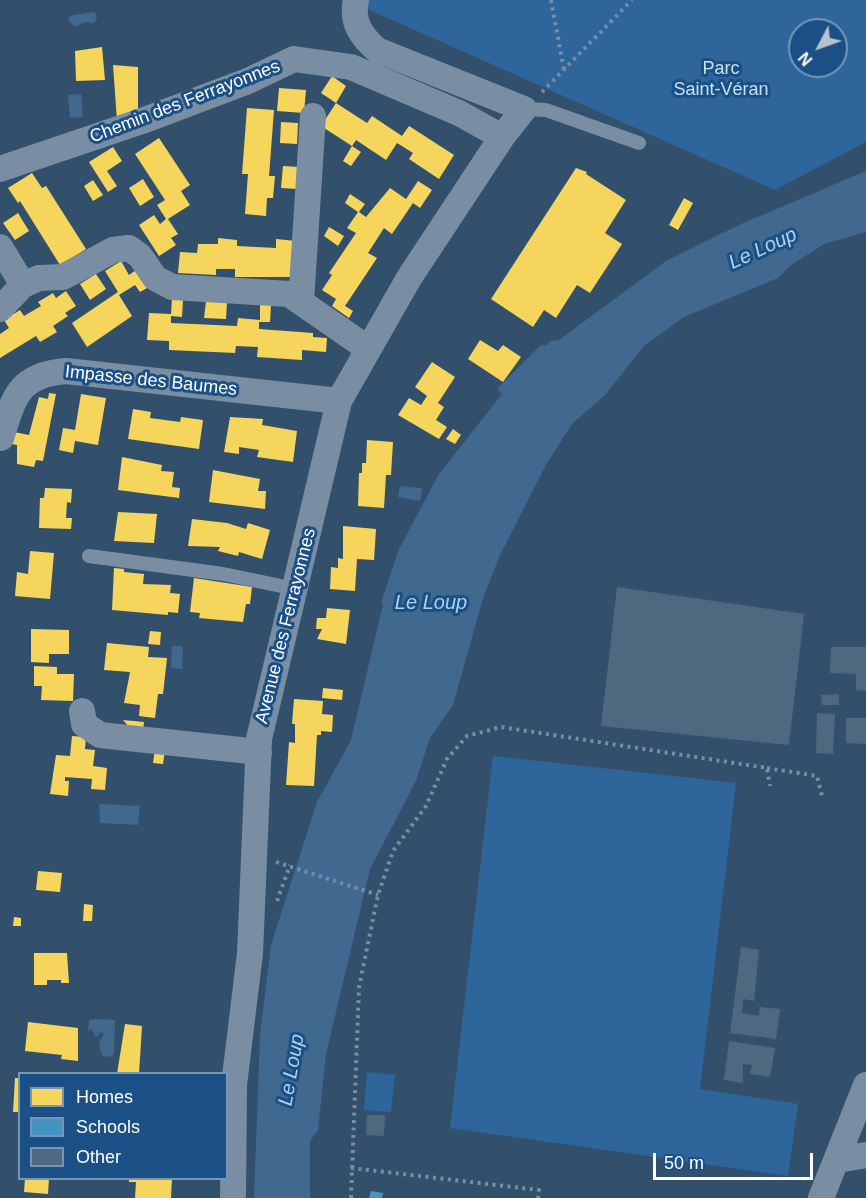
<!DOCTYPE html>
<html>
<head>
<meta charset="utf-8">
<style>
	body { margin:0 }
	#map { position:relative; width:866px; height:1198px; overflow:hidden; background:#32506c; font-family:Helvetica,sans-serif }
	canvas { display:block }
	.legend { position:absolute; left:18px; top:1072px; width:210px; height:108px; box-sizing:border-box; background:#1a5085; border:2px solid #7696b6; margin:0; padding:8px 10px; list-style:none; font-size:18px; color:#fff }
	.legend li { display:flex; align-items:center; gap:12px; height:30px }
	.legend b { width:30px; border:2px solid #7696b6 }
	.north { position:absolute; left:788px; top:18px; width:60px; height:60px; box-sizing:border-box; background:#1a5085; border:2px solid #7696b6; border-radius:50%; rotate:229deg; font-size:16px; font-weight:700; line-height:24px; text-align:center; color:#fff }
	.north::after { content:''; display:block; margin:auto; width:21px; height:27px; background:#b7c2cc; clip-path:polygon(50% 0,100% 100%,50% 72%,0 100%) }
	.scale { position:absolute; left:653px; top:1153px; width:160px; height:27px; box-sizing:border-box; border:3px solid #fff; border-top:0; padding-left:8px; font-size:18px; line-height:21px; white-space:nowrap; color:#fff; -webkit-text-stroke:4px #1a5085; paint-order:stroke }
</style>
</head>
<body>
<div id="map">
<canvas width="866" height="1198"></canvas>
<ul class="legend">
<li><b style="height:16px;background:#f6d55c"></b>Homes</li>
<li><b style="height:16px;background:#4393c3"></b>Schools</li>
<li><b style="height:16px;background:#50687f"></b>Other</li>
</ul>
<div class="north">N</div>
<div class="scale">50 m</div>
</div>
<script>
const context = document.querySelector('canvas').getContext('2d');
context.lineJoin = 'round';
function fill(path, color) { context.fillStyle = color; context.fill(path, 'evenodd'); }
function trace(path, color, width, dash) { context.strokeStyle = color; context.lineWidth = width; context.lineCap = dash ? 'butt' : 'round'; context.setLineDash(dash || []); context.stroke(path); }
function write(font, color, halo, rows, align = 'center') {
  context.font = font + ' Helvetica,sans-serif'; context.lineWidth = 6; context.setLineDash([]); context.textBaseline = 'middle'; context.strokeStyle = halo; context.fillStyle = color; for (const [text, x, y, turn = 0] of rows) {
    context.save(); context.translate(x, y); context.rotate((+turn || 0) * Math.PI / 180); context.textAlign = isNaN(turn) ? turn : align; if (halo) context.strokeText(text, 0, 0); context.fillText(text, 0, 0); context.restore();
  }
}
fill(new Path2D(`
	M347,0H866V142L775,190ZM800,30H836V66H800Z
	M493,756L736,783L700,1089L798,1104L788,1176L450,1128Z
	M367,1072L395,1075L391,1112L364,1110Z`), '#2e669c');
fill(new Path2D(`
	M94,12L97,17L94,23L85,22L75,27L69,21V16Z
	M81,94L83,117L70,118L68,95Z
	M866,171V232L824,244L791,265L778,278L684,317L644,346L605,395L572,424L547,463L500,555L483,598L453,705L430,738L416,781L370,869L326,1054L318,1130L310,1141V1198H254L260,1035L271,945L317,802L351,740L383,604L381,603L399,549L439,474L502,394L497,389L541,345L546,346L550,341L559,340L666,261L741,224Z
	M400,486L422,488L420,501L398,497Z
	M172,646H183L182,669L171,668Z
	M99,804L140,806L138,825L100,823Z
	M97,1019L115,1020L114,1054L108,1057L103,1056C98,1047 98,1043 104,1034L101,1032L96,1037L91,1029L88,1031L89,1020Z`), '#41688e');
fill(new Path2D(`
	M102,47L105,80L76,81L75,51Z
	M113,65L138,67V115L117,121Z
	M332,76L346,86L336,103L321,93Z
	M279,88L306,90L304,113L277,111Z
	M336,103L367,123L372,116L402,136L409,126L454,155L439,179L409,159L413,153L397,143L386,160L356,140L352,146L321,126Z
	M247,108L274,110L269,176H275L273,198H267L266,216L245,214L248,174H242Z
	M281,122L298,123L297,144L280,143Z
	M159,138L190,185L181,191L190,205L168,219L178,234L171,238L176,245L159,256L139,225L154,215L160,224L166,219L157,205L165,200L135,154Z
	M352,146L361,152L351,166L343,161Z
	M113,147L122,161L107,171L117,186L108,192L89,162Z
	M283,166L300,167L298,189L281,188Z
	M576,168L587,172L586,174L626,200L605,233L622,244L590,293L577,285L556,318L544,310L533,327L491,299Z
	M32,173L42,188L46,186L86,249L60,265L20,201L18,203L8,188Z
	M143,179L154,197L140,206L129,188Z
	M93,180L103,195L93,201L84,186Z
	M418,181L432,190L420,208L413,203L392,234L384,228L368,253L377,258L345,306L353,311L349,318L332,306L336,299L322,290L332,275L329,273L356,233L347,228L358,212L345,203L350,194L365,204L359,212L366,217L390,188L406,199Z
	M684,198L693,203L678,230L669,225Z
	M18,213L29,231L15,240L3,223Z
	M329,227L344,236L338,246L324,236Z
	M218,238L237,240V246L276,248V239L296,241L294,277H235V269H216V275L178,273L180,252L197,253L198,244H218Z
	M121,261L129,275L136,270L147,288L140,292L135,285L119,295L132,316L87,347L72,323L118,292L105,271Z
	M96,274L106,289L90,300L80,284Z
	M66,291L76,306L65,313L68,316L53,326L57,332L40,342L36,336L0,358V334L9,328L4,320L20,310L24,316L41,306L38,302L53,293L56,298Z
	M172,298L183,299L182,317L171,316V323L237,326L238,318L260,320V304L271,305L270,322H259V329L313,333V337L327,338L326,352L302,350V360L257,357L258,347L236,346L235,353L169,350V341L147,340L149,313L171,314Z
	M206,301L227,303L226,319L204,318Z
	M480,340L498,351L503,345L521,357L503,382L468,359Z
	M432,362L455,377L438,403L444,407L436,420L447,427L439,439L398,415L409,398L421,405L427,396L415,387Z
	M49,393L56,394L43,461L36,460L34,467L17,464V445L12,444L14,432L29,435L39,397L48,399Z
	M81,394L106,398L98,445L75,441L73,453L59,450L63,428L75,430Z
	M133,409L151,412L150,418L180,422L181,417L203,420L199,449L128,439Z
	M230,417L263,419L262,425L297,431L293,462L257,457L259,450L239,447V454L224,452Z
	M453,429L461,435L455,444L446,439Z
	M367,440L393,442L391,475H386L384,508L358,506L359,473H362V463H366Z
	M122,457L162,465L161,471L174,472L172,487L180,488L179,498L118,490Z
	M213,470L260,479L258,491H266L265,509L209,502Z
	M45,488L72,489L71,503L67,502L66,518H72L71,529L39,528L40,498H44Z
	M118,512L157,514L154,543L114,541Z
	M192,519L227,523L246,529L248,523L270,530L262,559L239,552L238,556L218,551L220,547L188,546Z
	M343,526L376,529L374,560L357,559L355,591L330,589L331,567L338,568V558L343,559Z
	M30,551L54,553L50,599L15,596L17,572L28,574Z
	M114,568L124,569V572L144,574L143,584L171,585L170,593L180,594L178,613L168,612V615L112,610Z
	M194,578L252,587L250,604H246L243,622L199,618L200,613L190,612Z
	M327,608L350,610L346,644L317,639L322,629H316L317,618H326Z
	M31,629L69,630V654H49V663L31,662Z
	M150,631L161,632L160,645L148,644Z
	M107,643L149,647L148,657L167,658L163,694H158L155,718L139,716L140,705L124,703L130,672L104,670Z
	M34,666L57,667V674H74L73,701L41,700L42,686H34Z
	M323,688L343,690L342,700L322,698Z
	M294,699L323,701L322,714L333,715L332,732L321,731V735H317L314,786L286,785L289,742L295,743V724H292Z
	M123,720L144,722L143,729L129,727Z
	M72,736L86,737L85,749L95,750L93,766L107,768L105,790L91,789L92,779L65,777V781H69L68,796L50,794L56,755L70,756Z
	M155,749L165,750L163,764L153,763Z
	M38,871L62,873L60,892L36,890Z
	M84,904L93,905L92,921H83Z
	M14,917L21,918V926H13Z
	M34,953H67L69,983H61V980H47V985H34Z
	M28,1022L78,1028V1061L61,1059L62,1055L25,1051Z
	M125,1024L142,1026L139,1074H117Z
	M15,1078H20V1112H13Z
	M25,1178H49L48,1194L24,1192Z
	M129,1178H172L171,1198H135L136,1182H129Z`), '#f6d55c');
fill(new Path2D(`
	M371,1191L383,1193L382,1198H369Z`), '#4393c3');
fill(new Path2D(`
	M617,587L804,614L789,745L601,726Z
	M831,647H866V691L856,690V674L830,673Z
	M839,694V705H822L821,695Z
	M817,713L835,714L833,754L816,753Z
	M846,718H866V744L846,743Z
	M741,947L759,950L754,1001L743,999L742,1013L759,1016L760,1007L780,1009L776,1039L730,1033Z
	M729,1041L775,1048L770,1077L750,1074L752,1065L743,1064V1083L724,1080Z
	M367,1115H385L384,1136L366,1135Z`), '#50687f');
trace(new Path2D(`
	M551,0L564,70
	M542,92L632,0
	M767,768L817,776L822,796
	M276,862L378,895
	M277,901L290,865
	M351,1168L539,1190L538,1198
	M351,1198L359,987L378,895L393,851L426,806L447,759L467,736L501,727L767,768L770,786`), '#798ea2', 4, [3, 4.5]);
trace(new Path2D(`
	M524,109L546,110L639,143
	M89,556L223,574L296,589`), '#798ea2', 14);
trace(new Path2D(`
	M0,169L142,121L248,81L294,59L351,67L459,113L502,137
	M0,247L23,285L39,278L63,277L113,250L129,248L140,256L155,278L172,287L289,294L367,348
	M301,302L313,116
	M0,309L23,285
	M1,438C14,397 18,375 66,371L339,401
	M82,711L84,724L100,735L259,752
	M837,1160L866,1155
	M233,1198L234,1085L250,953L259,739L339,401L409,278L502,137L524,109L377,50C361,36 351,22 356,0
	M821,1198L866,1085`), '#798ea2', 26);
write('18px', '#c6e0f9', '#1a5085', [
	["Parc",721,69],
	["Saint-Véran",721,90]
]);
write('18px', '#fff', '#1a5085', [
	["Chemin des Ferrayonnes",185,102,-21],
	["Impasse des Baumes",151,381,6],
	["Avenue des Ferrayonnes",286,626,-76]
]);
write('italic 20px', '#acd1f3', '#1a5085', [
	["Le Loup",763,249,-25],
	["Le Loup",431,603],
	["Le Loup",292,1070,-80]
]);
</script>
</body>
</html>
